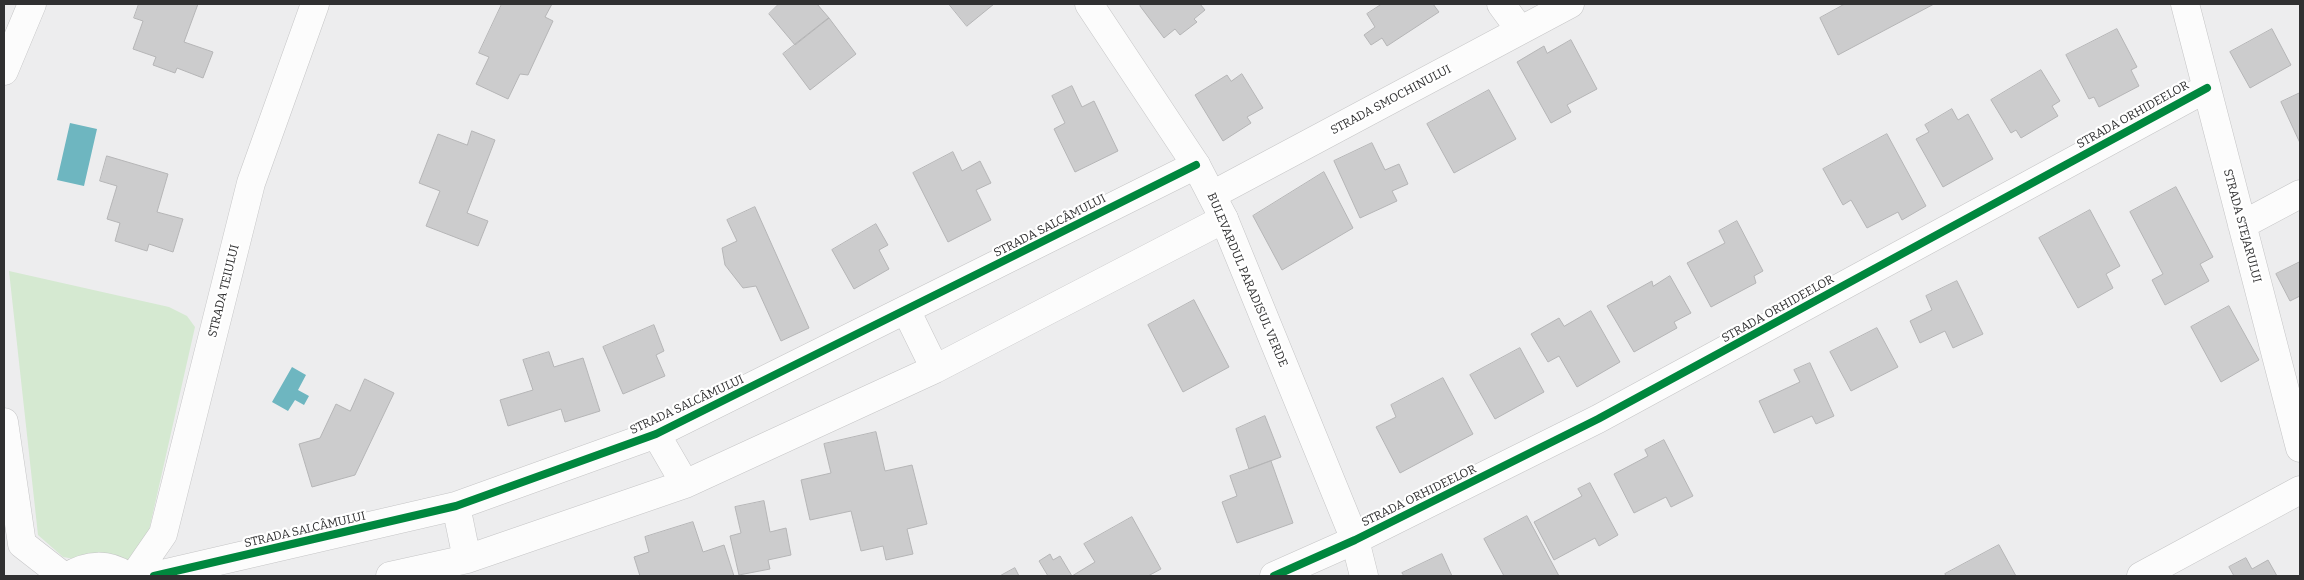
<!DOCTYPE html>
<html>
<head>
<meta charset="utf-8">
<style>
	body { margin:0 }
	#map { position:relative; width:2304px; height:580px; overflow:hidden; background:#ededee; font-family:Bitter,serif }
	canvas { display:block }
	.frame { position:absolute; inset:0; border:5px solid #303031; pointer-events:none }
</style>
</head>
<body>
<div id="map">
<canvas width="2304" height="580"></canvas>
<div class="frame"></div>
</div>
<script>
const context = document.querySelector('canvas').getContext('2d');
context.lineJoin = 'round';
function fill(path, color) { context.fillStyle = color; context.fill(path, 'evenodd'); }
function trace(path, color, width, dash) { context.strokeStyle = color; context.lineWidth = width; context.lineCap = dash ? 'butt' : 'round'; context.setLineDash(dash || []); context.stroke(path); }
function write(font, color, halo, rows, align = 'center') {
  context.font = font + ' Bitter,serif'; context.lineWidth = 4.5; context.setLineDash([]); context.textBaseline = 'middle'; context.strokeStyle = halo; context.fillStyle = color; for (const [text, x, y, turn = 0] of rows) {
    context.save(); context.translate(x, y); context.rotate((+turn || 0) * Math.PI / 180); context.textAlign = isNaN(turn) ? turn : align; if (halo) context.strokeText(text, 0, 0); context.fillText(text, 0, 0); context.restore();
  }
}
fill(new Path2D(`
	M9,271L169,307L187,316L195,327L145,548L136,560L92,562L63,557L38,535Z`), '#d5e9d1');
fill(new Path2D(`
	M70,123L97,129L84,186L57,180Z
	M292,367L306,375L298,390L309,396L304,405L295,400L288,411L272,402Z`), '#6eb6c0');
const building = new Path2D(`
	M139,4H198L184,42L213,52L203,78L177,68L175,73L153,65L156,57L133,49L143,21L134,18Z
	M502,4H552L545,17L553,21L528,75L520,74L508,99L476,84L489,57L479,53Z
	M779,4H817L829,18L795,45L769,14Z
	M949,4H994L967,26Z
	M1143,4H1200L1205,10L1194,19L1197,22L1180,35L1175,29L1164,38L1140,6Z
	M1382,4H1433L1439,12L1387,46L1382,38L1371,45L1364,35L1375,27L1367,14Z
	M1845,4H1934L1838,55L1820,18Z
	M829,18L856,54L810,90L783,54Z
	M2117,29L2137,67L2131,70L2139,86L2099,107L2094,97L2089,99L2066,55Z
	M2272,29L2291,65L2250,88L2230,52Z
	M1571,40L1597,89L1567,105L1571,112L1551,123L1517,62L1544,46L1547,53Z
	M2041,70L2060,101L2052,106L2058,116L2021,138L2016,130L2011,133L1991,100Z
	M1242,74L1263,108L1247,117L1251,123L1223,141L1195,95L1227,75L1231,81Z
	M1072,86L1082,107L1094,101L1118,151L1075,172L1054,129L1065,123L1052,96Z
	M1489,90L1516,139L1454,173L1427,124Z
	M2300,93V143L2281,102Z
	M1952,109L1958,120L1968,114L1993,159L1943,187L1916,139L1929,132L1925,125Z
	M472,131L495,140L467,213L488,221L478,246L426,226L440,191L419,183L438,134L467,145Z
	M1887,134L1926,206L1902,220L1898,212L1867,228L1851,200L1843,205L1823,169Z
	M1372,143L1385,170L1399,164L1408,184L1392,191L1397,201L1360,218L1334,161Z
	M953,152L962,171L980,161L991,183L976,190L991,220L948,242L913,173Z
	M107,156L168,174L157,212L183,219L173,252L149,244L147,251L115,241L120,223L107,219L117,186L100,181Z
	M1324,172L1353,228L1282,270L1253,216Z
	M2176,187L2213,257L2200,264L2209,281L2165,305L2152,280L2163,274L2130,212Z
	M755,207L809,328L781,341L756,286L743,288L725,265L722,248L737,241L727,220Z
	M2090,210L2120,266L2106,274L2113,288L2078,308L2039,238Z
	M1737,221L1763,271L1754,276L1756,283L1711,307L1687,263L1725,243L1719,231Z
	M876,224L888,245L879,250L889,269L854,289L832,250Z
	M2300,262V296L2290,301L2276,274Z
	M1670,276L1691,313L1674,322L1677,328L1634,352L1607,306L1652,281L1653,286Z
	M1957,281L1983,334L1953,348L1945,331L1920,343L1910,321L1932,310L1926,296Z
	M1194,300L1229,367L1183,392L1148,325Z
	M2229,306L2259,360L2221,382L2191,327Z
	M1591,311L1620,362L1577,387L1559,356L1548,362L1531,334L1559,318L1564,326Z
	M654,325L664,351L656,355L665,376L623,394L603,347Z
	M1877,328L1898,367L1851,391L1830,352Z
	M1520,348L1544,392L1495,419L1470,375Z
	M549,352L554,367L583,358L600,411L565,422L561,409L508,426L500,400L533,390L523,360Z
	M1810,363L1834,416L1816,424L1812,416L1774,433L1759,401L1800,382L1794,370Z
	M1443,378L1473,434L1400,473L1376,427L1396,417L1391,405Z
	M365,379L394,393L355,475L312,487L299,444L320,438L336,404L350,411Z
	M1265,416L1281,457L1249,469L1236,429Z
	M876,432L885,471L912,465L927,524L907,529L913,554L886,560L883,546L861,551L851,511L810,520L801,480L831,473L824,444Z
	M1664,440L1693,496L1671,507L1666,497L1634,513L1614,474L1648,456L1645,450Z
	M1271,461L1293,523L1237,543L1222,502L1237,496L1230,476Z
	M1590,483L1618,535L1599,546L1595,538L1554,560L1534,522L1582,496L1578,489Z
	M764,501L770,532L786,528L791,555L768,560L770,569L739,575L730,536L741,533L735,507Z
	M1527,516L1559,576H1504L1484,539Z
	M1132,517L1161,569L1148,576H1048L1039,561L1050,554L1053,560L1060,556L1072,576L1095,562L1084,544Z
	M693,522L703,552L724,545L734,576H640L634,557L649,552L645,537Z
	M1999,545L2016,576H1946L1945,574Z
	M1442,554L1452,576H1404L1402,573Z
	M2246,558L2252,569L2268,560L2277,576H2234L2229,567Z
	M1015,568L1019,576H1000Z`);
fill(building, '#cccccd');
trace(building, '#b5b5b6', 1);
const minor = new Path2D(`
	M1501,4L1520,30
	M2185,4L2300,448
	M4,71L32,4
	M1212,195L1570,4
	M2242,225L2300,194
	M906,310L935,369
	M4,422L22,544L63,576
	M656,434L685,484
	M456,506L467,559
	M68,576C88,564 108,563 127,576
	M134,576L163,534L251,183L315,4
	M154,576L456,506L656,434L1196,165
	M390,576L467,559L685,484L935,369L1224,219
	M1274,576L1355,540L1598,419L2207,88
	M2141,576L2300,490`);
const tertiary = new Path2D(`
	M1089,4L1196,165L1224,219L1355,540L1364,576`);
trace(minor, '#c5c5c6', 29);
trace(tertiary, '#c5c5c6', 29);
trace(minor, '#fcfcfc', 28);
trace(tertiary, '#fcfcfc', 28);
trace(new Path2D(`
	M154,576L456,506L656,434L1196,165
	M1274,576L1355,540L1598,419L2207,88`), '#00873e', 8);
write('12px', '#303031', '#fff', [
	["STRADA SMOCHINULUI",1391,100,-28],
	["STRADA ORHIDEELOR",2133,115,-29],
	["STRADA SALCÂMULUI",1050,226,-27],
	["STRADA STEJARULUI",2242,226,75],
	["BULEVARDUL PARADISUL VERDE",1247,280,67],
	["STRADA TEIULUI",224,291,-76],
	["STRADA ORHIDEELOR",1778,309,-29],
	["STRADA SALCÂMULUI",687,405,-25],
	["STRADA ORHIDEELOR",1419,496,-26],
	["STRADA SALCÂMULUI",305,530,-13]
]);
</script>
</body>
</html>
